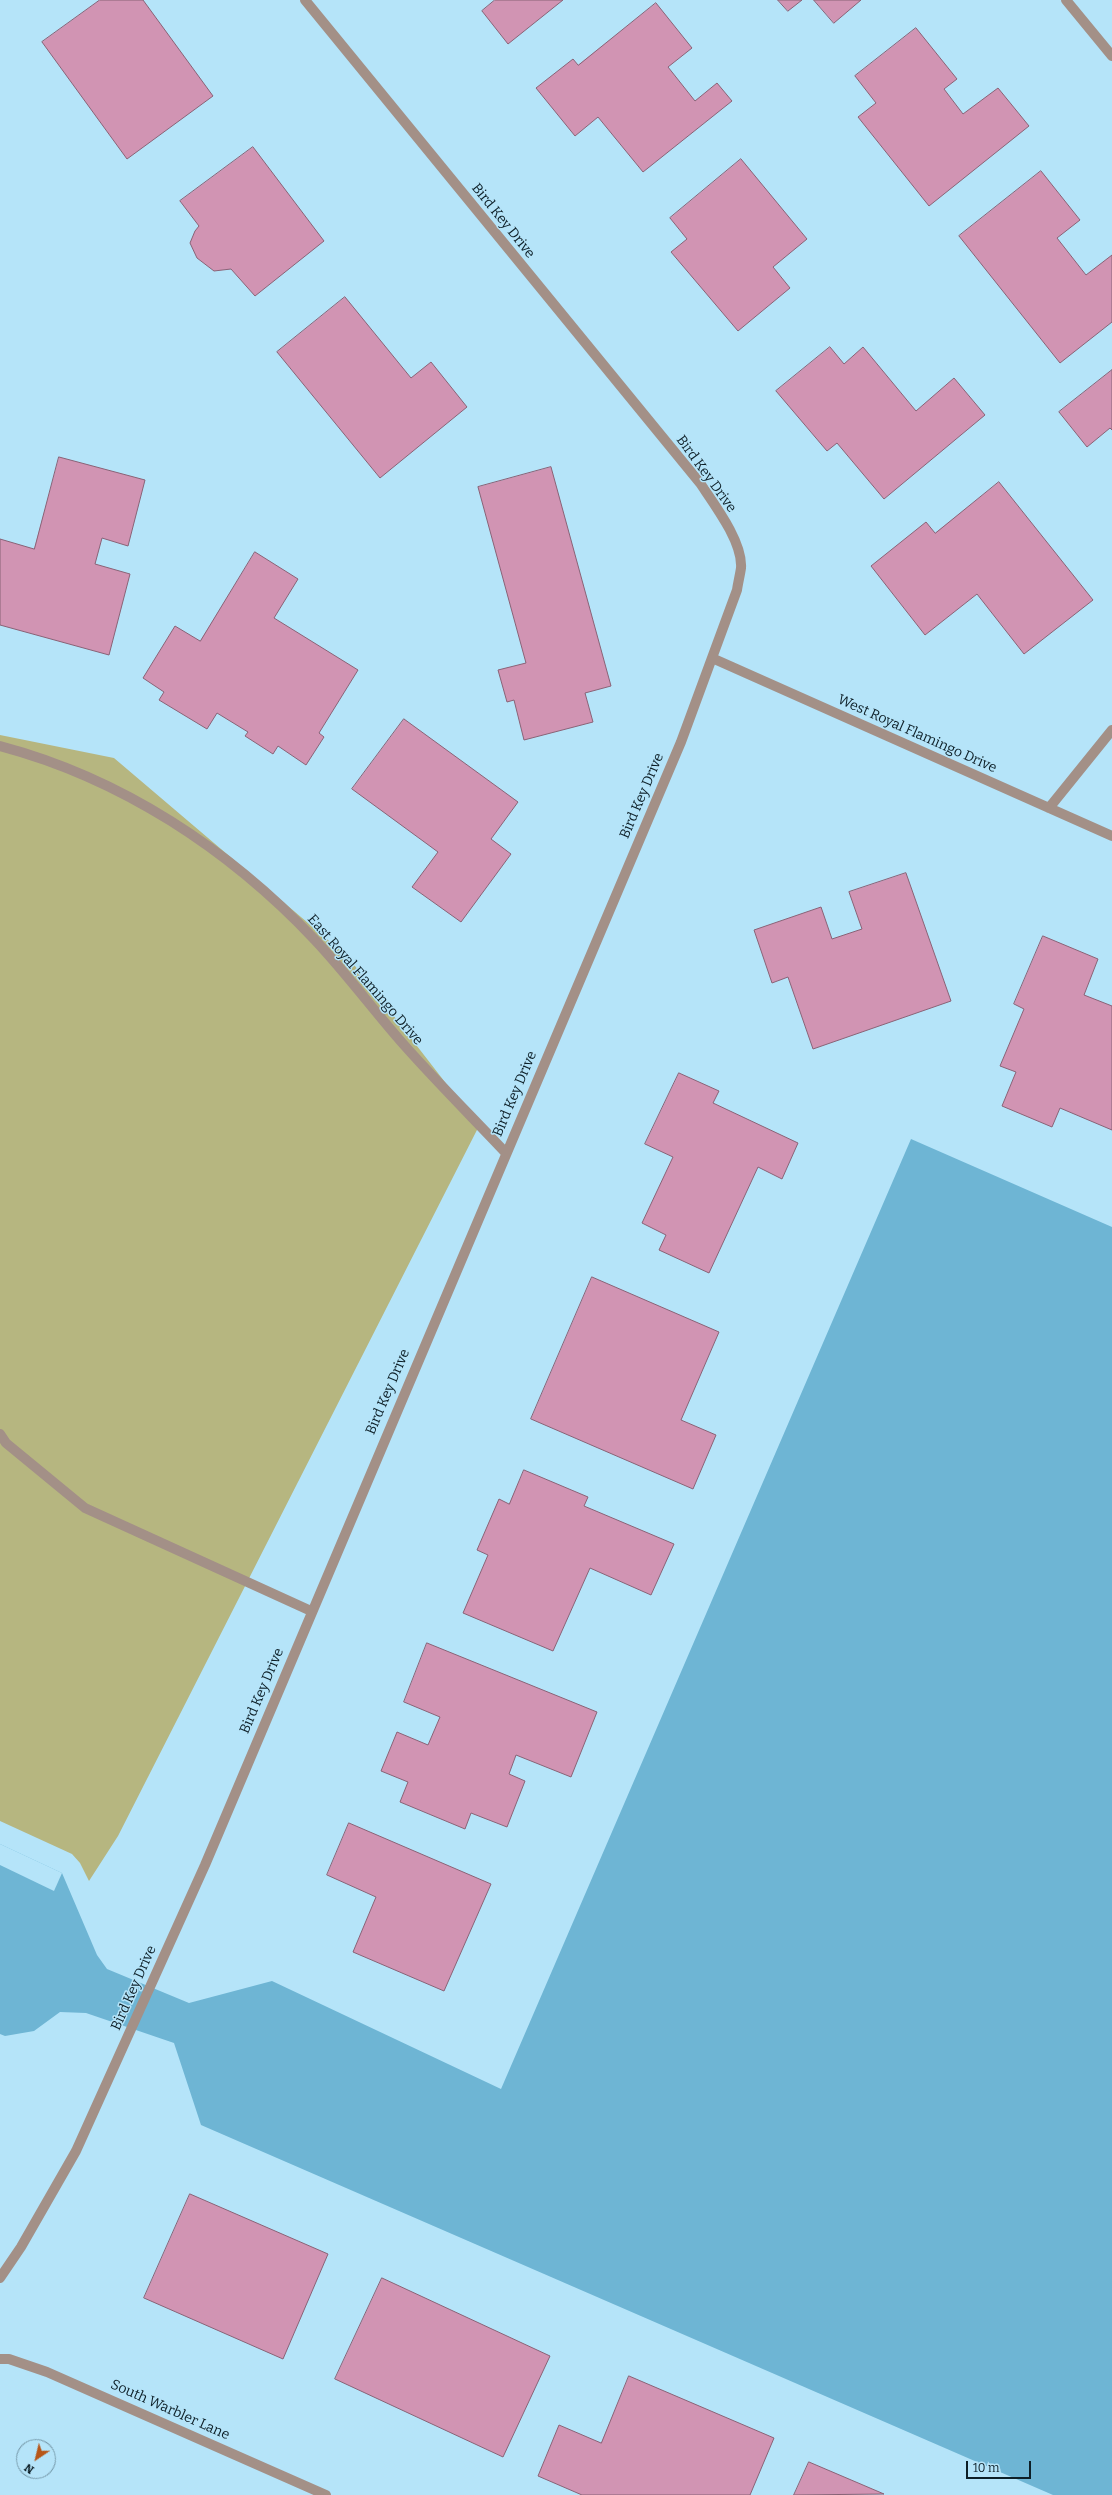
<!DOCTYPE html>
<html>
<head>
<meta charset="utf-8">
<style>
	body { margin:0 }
	#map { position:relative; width:1112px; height:2495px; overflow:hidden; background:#b5e4f9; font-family:Bitter,serif }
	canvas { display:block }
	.north { position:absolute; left:16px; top:2439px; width:40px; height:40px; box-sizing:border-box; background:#b5e4f9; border:1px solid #7295a5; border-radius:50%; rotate:215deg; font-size:11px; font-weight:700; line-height:16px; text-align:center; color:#0d1f27 }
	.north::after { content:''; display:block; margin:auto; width:14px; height:18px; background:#b75618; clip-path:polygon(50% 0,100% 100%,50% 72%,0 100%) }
	.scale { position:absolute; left:966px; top:2461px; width:65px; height:18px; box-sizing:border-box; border:2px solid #0d1f27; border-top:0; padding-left:5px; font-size:12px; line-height:14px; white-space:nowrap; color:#0d1f27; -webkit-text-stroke:3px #b5e4f9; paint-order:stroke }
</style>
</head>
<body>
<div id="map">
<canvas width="1112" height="2495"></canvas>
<div class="north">N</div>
<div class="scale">10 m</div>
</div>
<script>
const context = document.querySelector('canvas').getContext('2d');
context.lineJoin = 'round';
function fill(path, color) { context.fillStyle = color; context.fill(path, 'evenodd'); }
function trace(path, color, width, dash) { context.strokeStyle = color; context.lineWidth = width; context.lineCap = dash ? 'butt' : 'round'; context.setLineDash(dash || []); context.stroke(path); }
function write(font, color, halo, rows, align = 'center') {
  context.font = font + ' Bitter,serif'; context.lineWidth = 3; context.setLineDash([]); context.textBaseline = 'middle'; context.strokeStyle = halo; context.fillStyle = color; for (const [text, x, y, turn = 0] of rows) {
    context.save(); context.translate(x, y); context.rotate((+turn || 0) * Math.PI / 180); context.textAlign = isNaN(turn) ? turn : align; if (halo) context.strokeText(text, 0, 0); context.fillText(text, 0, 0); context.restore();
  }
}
fill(new Path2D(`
	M0,735L114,758L348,957L479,1126L118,1836L89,1881L80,1863L72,1854L0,1821Z`), '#b6b680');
fill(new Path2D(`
	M911,1139L1112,1227V2495H1053L201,2125L174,2043L86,2013L60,2012L34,2031L5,2036L0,2034V1844L62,1873L97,1955L107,1969L189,2003L272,1981L501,2089Z`), '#6eb5d4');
fill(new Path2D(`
	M0,1844L62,1873L54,1891L0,1865Z`), '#b5e4f9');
const building = new Path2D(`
	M100,0H143L213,96L127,159L42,42Z
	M495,0H563L508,44L482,11Z
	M778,0H802L788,11Z
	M814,0H861L834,23Z
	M656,3L692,48L668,67L695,101L717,83L732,101L643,172L598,117L575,136L536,88L573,59L578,65Z
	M916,28L957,79L944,89L963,114L998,88L1029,126L929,206L858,117L876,103L855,76Z
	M253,147L324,241L255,296L231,269L214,271L197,258L190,243L195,231L199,226L180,201Z
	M741,159L807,239L773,267L790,288L738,331L671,252L687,239L670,218Z
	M1041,171L1080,220L1057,238L1086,275L1112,255V322L1060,363L959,236Z
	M345,297L411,378L431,362L467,407L380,478L277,352Z
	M830,347L844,364L863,347L916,411L954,378L985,415L884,499L837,443L827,451L776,391Z
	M1112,370V430L1110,428L1087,447L1059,412Z
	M59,457L145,480L128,546L102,538L95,564L130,574L109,655L0,625V539L34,549Z
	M551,467L611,686L585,693L593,722L524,740L514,700L507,702L498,670L526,663L478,487Z
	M999,482L1093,600L1024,654L977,594L925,635L871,566L926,522L935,533Z
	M255,552L298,579L274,618L358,670L319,733L324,737L306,765L278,746L273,754L245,736L248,732L217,713L207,729L159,700L164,692L143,678L175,626L200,641Z
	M404,719L518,802L491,839L511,854L461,922L412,887L438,852L352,789Z
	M906,873L951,1001L813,1049L788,977L772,983L754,930L821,907L832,939L862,929L849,892Z
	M1043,936L1098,959L1084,995L1112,1006V1130L1060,1108L1052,1127L1002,1106L1016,1072L1000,1066L1024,1009L1014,1004Z
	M679,1073L719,1091L713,1103L798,1143L782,1179L758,1167L709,1273L659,1250L666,1235L642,1223L673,1157L645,1144Z
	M592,1277L719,1332L681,1420L716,1435L693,1489L531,1419Z
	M524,1470L588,1497L584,1506L674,1544L651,1595L590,1568L553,1651L463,1613L488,1555L477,1550L499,1499L509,1504Z
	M427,1643L597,1712L571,1777L516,1755L509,1774L525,1781L507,1827L471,1813L465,1829L400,1802L408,1782L381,1771L397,1732L428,1745L440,1717L404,1702Z
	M349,1823L491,1884L444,1991L353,1952L376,1897L327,1875Z
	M190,2194L328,2254L283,2359L144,2298Z
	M382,2278L550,2356L503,2457L335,2379Z
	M629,2376L774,2438L750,2495H582L538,2476L559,2425L601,2443Z
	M809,2462L884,2494L794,2495Z`);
fill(building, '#d194b3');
trace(building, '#896276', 1);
trace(new Path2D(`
	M1066,0L1112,56
	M712,658L1112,836
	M0,746C121,778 229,849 315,940C347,974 374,1011 405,1046C437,1082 472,1117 505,1152
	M1049,808L1112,730
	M0,1434L6,1443L85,1508L311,1611
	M0,2278L21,2247L76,2151L205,1865L681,742L737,590C738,583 740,575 741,568C743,542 714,504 700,483L305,0
	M0,2359H9L47,2372L326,2495`), '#a39087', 10);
write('14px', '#0d1f27', '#b5e4f9', [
	["Bird Key Drive",503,221,51],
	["Bird Key Drive",706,474,54],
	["West Royal Flamingo Drive",917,734,24],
	["Bird Key Drive",642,796,-67],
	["East Royal Flamingo Drive",365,980,49],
	["Bird Key Drive",515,1094,-67],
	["Bird Key Drive",388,1392,-67],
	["Bird Key Drive",262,1691,-67],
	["Bird Key Drive",134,1988,-66],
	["South Warbler Lane",170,2410,24]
]);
</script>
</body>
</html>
